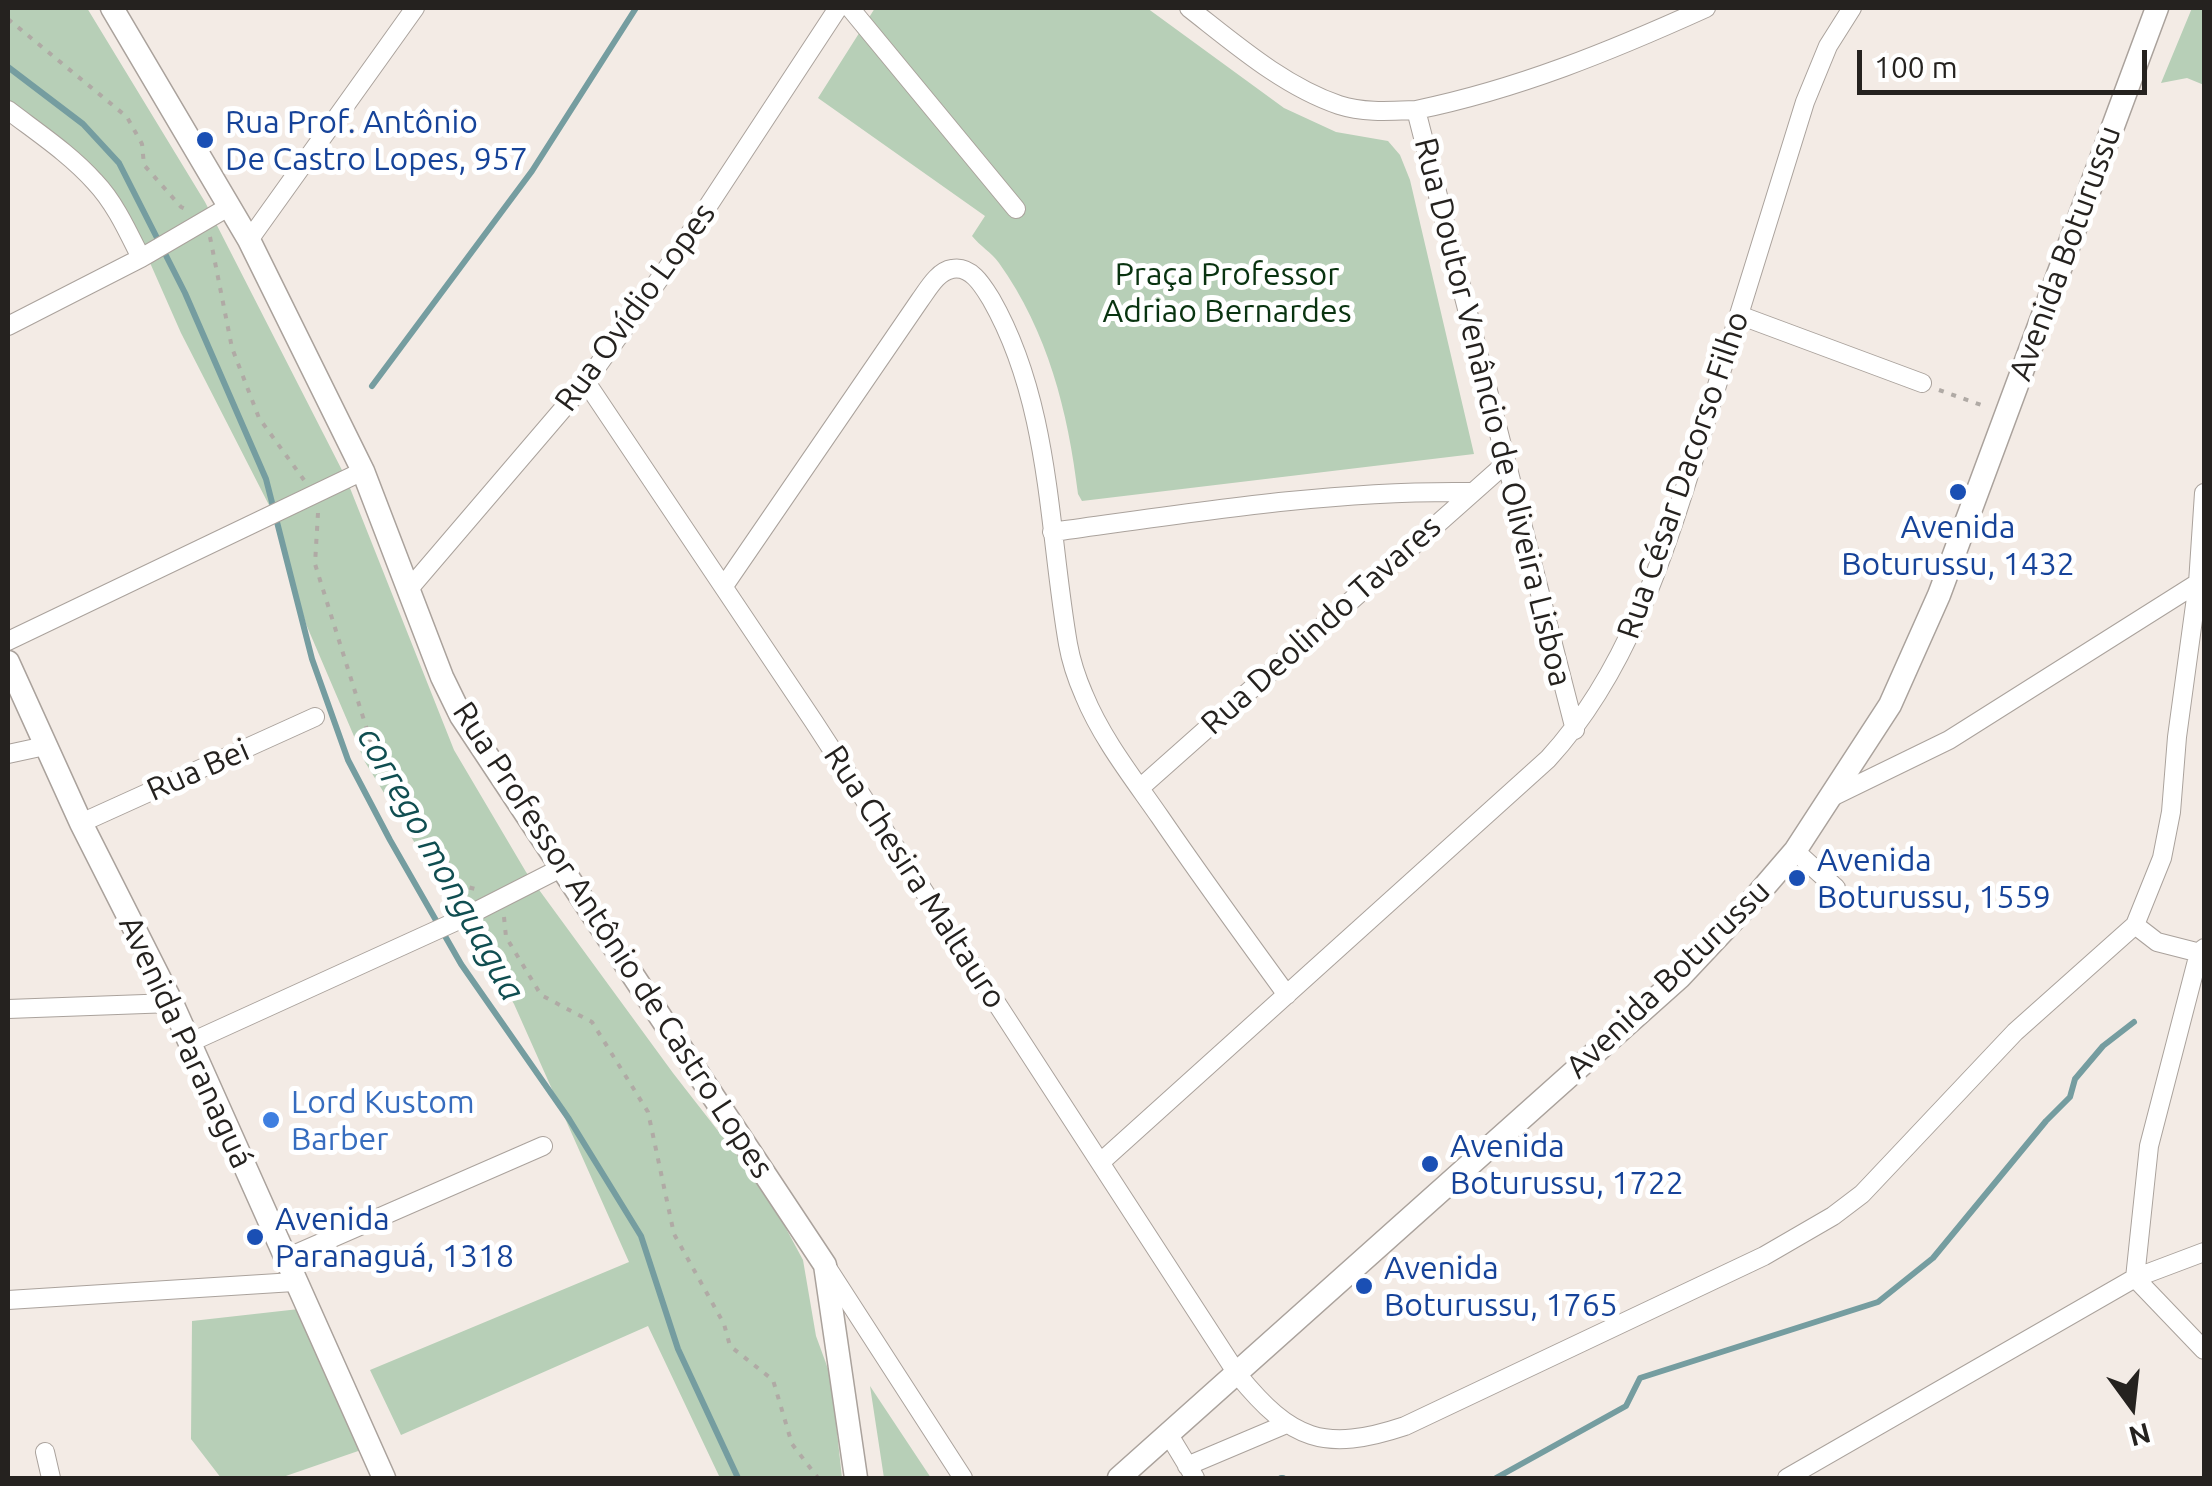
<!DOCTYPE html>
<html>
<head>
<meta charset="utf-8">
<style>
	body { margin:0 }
	#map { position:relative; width:2212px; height:1486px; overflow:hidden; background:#f3ebe5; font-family:Ubuntu,sans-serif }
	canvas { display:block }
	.frame { position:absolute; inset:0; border:10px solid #25221f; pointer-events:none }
	.north { position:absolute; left:2082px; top:1356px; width:100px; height:100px; -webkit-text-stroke:8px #fff; paint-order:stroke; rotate:165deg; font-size:28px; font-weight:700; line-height:40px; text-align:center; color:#25221f }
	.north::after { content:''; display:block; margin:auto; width:35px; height:45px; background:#25221f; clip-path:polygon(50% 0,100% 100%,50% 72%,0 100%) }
	.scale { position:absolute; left:1857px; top:50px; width:290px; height:45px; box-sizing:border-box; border:5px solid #25221f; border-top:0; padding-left:12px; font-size:30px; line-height:35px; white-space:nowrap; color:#25221f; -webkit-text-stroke:8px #fff; paint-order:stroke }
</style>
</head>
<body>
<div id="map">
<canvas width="2212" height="1486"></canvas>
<div class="frame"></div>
<div class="north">N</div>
<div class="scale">100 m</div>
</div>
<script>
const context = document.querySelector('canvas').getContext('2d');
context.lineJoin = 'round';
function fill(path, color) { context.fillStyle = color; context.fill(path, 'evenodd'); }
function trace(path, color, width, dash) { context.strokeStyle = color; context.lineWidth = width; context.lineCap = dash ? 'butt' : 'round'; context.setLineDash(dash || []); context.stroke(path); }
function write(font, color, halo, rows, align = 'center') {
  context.font = font + ' Ubuntu,sans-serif'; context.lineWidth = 10; context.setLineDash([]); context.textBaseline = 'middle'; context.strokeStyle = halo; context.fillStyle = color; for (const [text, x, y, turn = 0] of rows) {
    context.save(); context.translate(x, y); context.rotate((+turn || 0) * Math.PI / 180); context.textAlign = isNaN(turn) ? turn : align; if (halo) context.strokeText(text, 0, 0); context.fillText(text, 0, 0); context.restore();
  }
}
fill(new Path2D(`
	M8,8H87L205,202L346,478L454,750L526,872L673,1073L768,1195L803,1260L816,1336L831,1377L842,1478H720L648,1326L401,1435L370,1370L629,1262L514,1004L365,762L306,624L271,509L181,333L151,265L110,195L8,113Z
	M875,8H1147L1284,108L1336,132L1388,141L1400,155L1410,180L1474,454L1082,501L1078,494C1068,411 1048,332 999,263C991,252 980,246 972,236L985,216L818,98Z
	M2192,8H2204V85L2187,78L2161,83Z
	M299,1309L364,1449L280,1478H221L191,1439L192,1321Z
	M870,1386L931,1478H884Z`), '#b7cfb7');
trace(new Path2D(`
	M8,67L83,124L119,163L185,293L266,479L312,659L348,760L390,840L461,964L569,1119L641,1236L678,1349L738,1478
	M372,386L532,171L636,8
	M1281,1478H1283
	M1496,1478L1626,1406L1640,1378L1878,1302L1933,1258L2046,1121L2070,1097L2075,1079L2103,1046L2134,1022`), '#759da0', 6);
const minor = new Path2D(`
	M850,8L1016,209
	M1189,8C1234,43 1283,86 1339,105C1364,113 1390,111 1416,110L1575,730
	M8,110C38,133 70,154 95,182C115,203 128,232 141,258
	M1416,110C1518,89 1611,51 1706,8
	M249,240L415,8
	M1739,315L1922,383
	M8,326L141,258L230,206
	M586,382L814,722L1238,1375C1291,1440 1324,1453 1405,1426L1764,1256L1833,1216L1862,1194L2015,1032L2135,925
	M1052,532C1190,513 1330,490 1470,492
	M724,586L920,300C928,289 938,271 952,269C971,265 983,286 991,299C1051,404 1048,529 1068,644C1071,661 1077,679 1084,695C1102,739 1133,778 1160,817C1201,877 1244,936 1287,995
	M409,589L586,382L670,264L838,8
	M8,641L363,471
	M8,754L45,746
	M1140,788L1505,464
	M1830,798L1949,740L2204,579
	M81,823L315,717
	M1795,851L1836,888
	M2135,925L2162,858L2171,812L2177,737L2198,583L2204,493
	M2135,925L2157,942L2204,954
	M8,1009L172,1003
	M189,1043L459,920L561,868
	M1102,1161L1548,759C1637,662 1671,530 1710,408C1742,306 1773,204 1805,102L1828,46L1852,8
	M284,1259L543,1146
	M828,1269L963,1478
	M2135,1278L2149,1146L2199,953L2204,948
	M2135,1278L2204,1350
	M8,1300L294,1282
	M1169,1435L1195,1478
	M45,1452L51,1478
	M1187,1466L1284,1425
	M1787,1478L2135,1278L2204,1252`);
const major = new Path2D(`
	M112,8L249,240L363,471L442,677L461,716L825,1265L856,1478
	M8,662L81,823L172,1003L384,1478
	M1119,1478L1680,977L1758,894L1795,851L1890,705L1939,595L2157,8`);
trace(minor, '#aaa29c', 20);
trace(major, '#aaa29c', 25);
trace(new Path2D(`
	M8,19L127,117L142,144L144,165L181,207L188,210
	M210,237L232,348L259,418L304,480
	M1939,390L1987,407
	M318,513L315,564L379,768L464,886L479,890
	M504,917L506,937L541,995L592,1022L648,1112L674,1234L724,1324L730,1346L773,1380L792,1444L818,1478`), '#b0aaa5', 4, [5, 8]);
trace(minor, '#fff', 18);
trace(major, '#fff', 22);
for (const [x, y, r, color] of [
	[205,140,10,"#1a4fb4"],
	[1958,492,10,"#1a4fb4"],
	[1797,878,10,"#1a4fb4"],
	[271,1120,10,"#3f7fe0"],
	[1430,1164,10,"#1a4fb4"],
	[255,1237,10,"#1a4fb4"],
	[1364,1286,10,"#1a4fb4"]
]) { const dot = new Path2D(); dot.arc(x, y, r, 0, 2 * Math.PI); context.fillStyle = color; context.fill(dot); trace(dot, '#fff', 4); }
write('32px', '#164399', '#fff', [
	["Rua Prof. Antônio",225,122],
	["De Castro Lopes, 957",225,159],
	["Avenida",1958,527,"center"],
	["Boturussu, 1432",1958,564,"center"],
	["Avenida",1817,860],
	["Boturussu, 1559",1817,897],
	["Avenida",1450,1146],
	["Boturussu, 1722",1450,1183],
	["Avenida",275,1219],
	["Paranaguá, 1318",275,1256],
	["Avenida",1384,1268],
	["Boturussu, 1765",1384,1305]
], 'left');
write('32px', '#25221f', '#fff', [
	["Avenida Boturussu",2065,253,-70],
	["Rua Ovídio Lopes",635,307,-54],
	["Rua Doutor Venâncio de Oliveira Lisboa",1493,412,76],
	["Rua César Dacorso Filho",1683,475,-71],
	["Rua Deolindo Tavares",1321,625,-42],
	["Rua Bei",198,770,-24],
	["Rua Chesira Maltauro",915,877,57],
	["Rua Professor Antônio de Castro Lopes",613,940,57],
	["Avenida Boturussu",1668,979,-44],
	["Avenida Paranaguá",186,1042,65]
]);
write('32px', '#093310', '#fff', [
	["Praça Professor",1227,274],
	["Adriao Bernardes",1227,311]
]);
write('32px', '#366cbe', '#fff', [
	["Lord Kustom",291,1102],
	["Barber",291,1139]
], 'left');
write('italic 35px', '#104e51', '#fff', [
	["corrego monguagua",441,864,61]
]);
</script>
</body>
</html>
